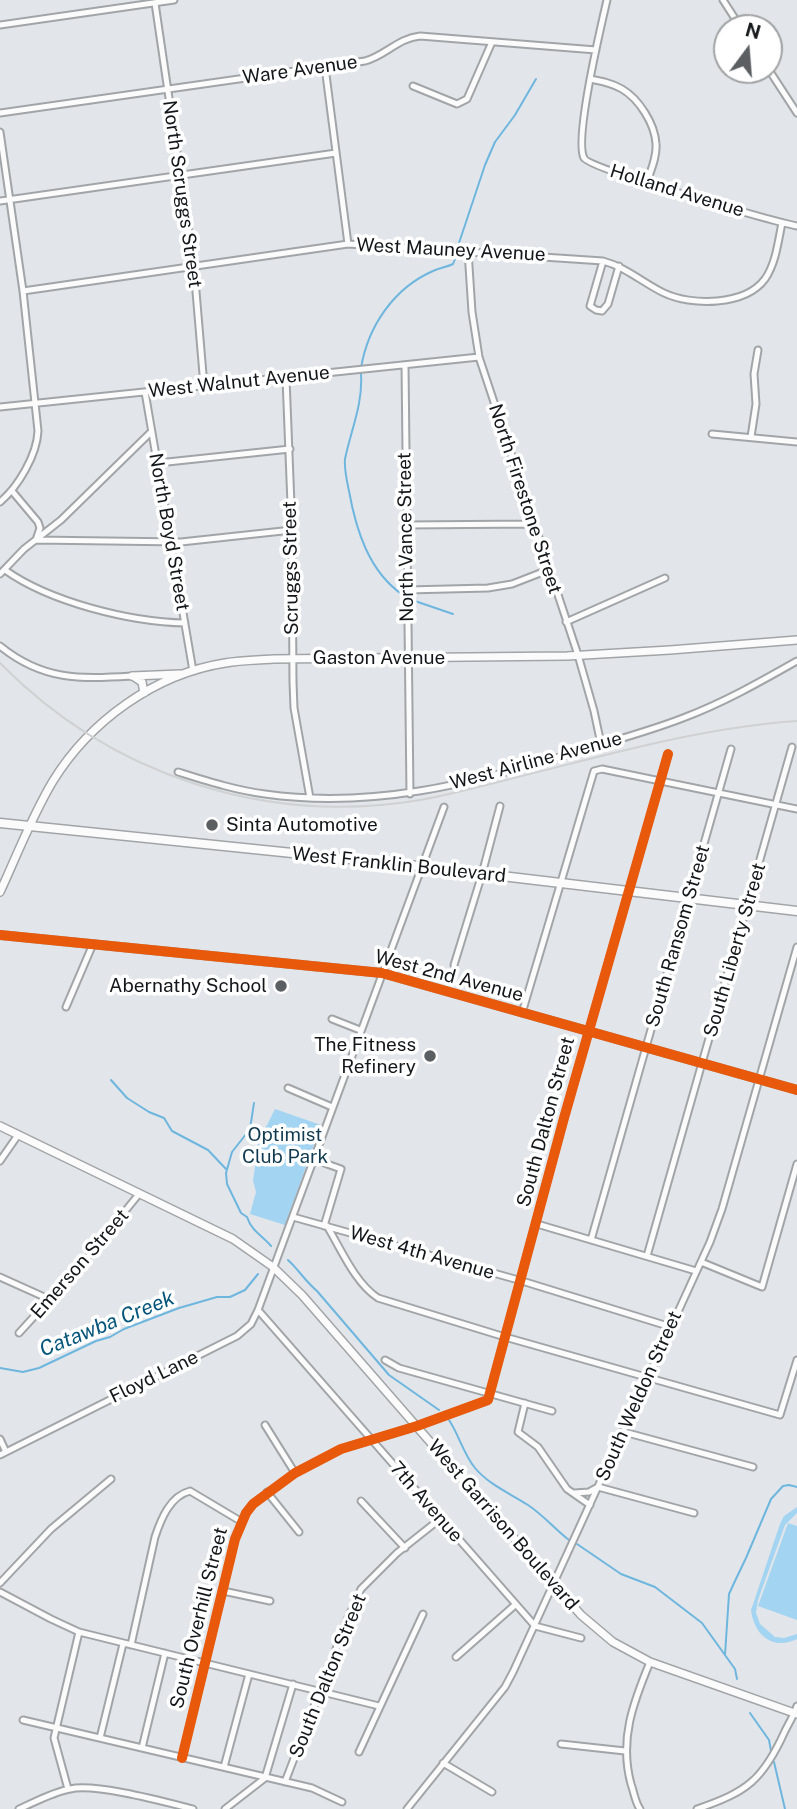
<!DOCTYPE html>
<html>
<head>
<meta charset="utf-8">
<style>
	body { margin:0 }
	#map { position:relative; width:797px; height:1809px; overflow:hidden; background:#e2e6ea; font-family:"Public Sans",sans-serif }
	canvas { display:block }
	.north { position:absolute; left:713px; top:14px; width:70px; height:70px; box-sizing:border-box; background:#fff; border:2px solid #a1a2a3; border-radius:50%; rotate:16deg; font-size:19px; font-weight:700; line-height:28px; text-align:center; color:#141719 }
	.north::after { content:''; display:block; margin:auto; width:24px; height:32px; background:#5c5f62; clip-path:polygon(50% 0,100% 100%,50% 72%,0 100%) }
</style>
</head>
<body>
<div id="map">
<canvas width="797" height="1809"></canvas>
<div class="north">N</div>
</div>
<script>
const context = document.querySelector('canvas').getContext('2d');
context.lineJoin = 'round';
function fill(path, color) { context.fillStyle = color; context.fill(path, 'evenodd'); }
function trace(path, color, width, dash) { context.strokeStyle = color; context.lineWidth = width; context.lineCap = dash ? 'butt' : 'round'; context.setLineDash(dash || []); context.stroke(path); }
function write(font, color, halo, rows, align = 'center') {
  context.font = font + ' "Public Sans",sans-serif'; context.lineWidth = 7; context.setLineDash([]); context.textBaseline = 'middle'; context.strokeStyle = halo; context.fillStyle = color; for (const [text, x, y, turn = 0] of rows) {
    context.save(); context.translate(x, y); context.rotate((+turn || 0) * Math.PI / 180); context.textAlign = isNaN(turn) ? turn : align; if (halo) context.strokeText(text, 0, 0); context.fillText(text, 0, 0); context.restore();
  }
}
fill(new Path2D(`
	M275,1109L321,1125L285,1225L250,1214L256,1192L253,1180L258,1149L257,1138L267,1125Z
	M797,1507V1513L785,1525L758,1600L756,1613L760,1624L775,1637L784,1638L797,1634V1639C773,1651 754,1635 751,1610L780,1524L784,1516Z
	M788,1523L797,1526V1620L758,1606Z`), '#a3d4f2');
trace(new Path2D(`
	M458,246L485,165L495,142L515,115L536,79
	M361,368C368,326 394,288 433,271C439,268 447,267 453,264L457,254
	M361,374C363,404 351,430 345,459C344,469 347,481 349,491C356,530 369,572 403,595
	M412,600L453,614
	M111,1080L127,1098L149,1112L164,1118L172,1131L208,1150L226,1169
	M254,1103L250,1129L232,1152L226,1173L227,1184L241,1213L247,1217C252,1232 262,1235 271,1246
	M288,1260C299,1270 305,1281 317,1291L389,1375L439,1410
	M0,1368L23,1372L39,1368L96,1341L110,1337L124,1329L179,1308L217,1297H230L245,1290L258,1274
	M449,1420C459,1435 463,1453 475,1468C488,1484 511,1494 528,1505C543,1515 555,1529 569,1540
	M577,1544L621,1574L655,1587L702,1623L735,1669L737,1679
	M725,1655L729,1594L735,1581L746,1558L771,1499L783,1486L789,1485L797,1487
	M750,1713L769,1740L771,1751
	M774,1762L785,1809`), '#6fb6de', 2);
const minor = new Path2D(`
	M607,0C601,26 574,139 584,158C589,169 773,221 797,226
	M723,0L741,28
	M155,3L194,268L204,386
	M0,25L174,0
	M325,67L348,244
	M769,70L797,113
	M590,79C601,81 612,83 622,89C639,99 655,124 656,144C657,157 651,170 647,182
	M413,86L457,104L467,99L492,42
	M0,113L365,61C385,56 398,38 420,36L596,50
	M0,132L23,291L38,431C37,455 18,487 0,502
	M0,201L336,153
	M468,251L472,312L479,357L578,655L594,711L601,744
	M603,261L590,306L596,310L602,311L608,304L619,266
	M23,291L348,244L603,261C626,267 643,283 664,293C691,306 745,306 765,279C776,263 778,242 782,223
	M405,365L410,794
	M286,378L292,530L293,682L294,708L310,798
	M145,392L193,671
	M0,407L479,357
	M712,434L797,442
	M751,437L756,404L754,374L758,350
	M158,463L290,449
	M12,491L38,522L40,528L36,540L181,542L292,530
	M405,525L533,524
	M5,570C50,602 130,622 185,623
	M0,574L24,549L61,520L151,432
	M407,590L488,588L512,584L548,570
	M566,622L665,578
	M0,646C43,681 80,679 132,676
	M178,772C207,781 235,790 265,794C371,809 472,784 572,753C609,742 647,732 683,718C723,703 760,682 797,661
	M454,965L482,874L500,806
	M66,1007L93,944
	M522,1013L594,771L602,769L797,809
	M332,1019L360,1030
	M288,1088L332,1107
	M313,1159L341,1169L324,1226
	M0,1161L18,1135
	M293,1217L522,1281L671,1327
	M537,1224L696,1271
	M327,1226C341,1249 355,1283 378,1298L505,1337L780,1415L797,1360
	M591,1240L731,749
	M647,1256L792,747
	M701,1262L762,1287L797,1164
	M0,1277L51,1300
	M258,1310L535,1626L581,1638
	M19,1333L82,1264L139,1194
	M385,1360L399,1368L552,1411
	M525,1403L518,1432L538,1447L567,1489L590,1505
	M265,1425L295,1473
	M624,1432L753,1467
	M0,1439L6,1452
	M0,1455L237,1336L251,1324L258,1310L444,807
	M267,1492L299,1532
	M574,1493L589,1492L598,1487L694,1513
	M361,1501L405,1548
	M0,1583L51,1529L111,1479
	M223,1591L270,1601
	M0,1592L51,1619L79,1632L379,1706
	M131,1645L155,1537C161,1519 170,1496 190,1491L242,1522
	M456,1657L515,1605
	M23,1720L312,1788L342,1802
	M100,1738L123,1644
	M561,1744L625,1751
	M142,1748L165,1653
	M359,1752L423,1614
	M182,1758L235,1539L246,1513L253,1504L295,1473L341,1449L417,1426L488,1400L564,1118L668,754
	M443,1763L492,1792
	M224,1767L249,1674
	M285,1782L347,1620L361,1589L397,1553L440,1519
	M68,1789L54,1738L79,1632
	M19,1809C35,1802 53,1792 70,1789C96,1783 165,1802 193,1809
	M225,1809L265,1778L293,1684
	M407,1809L505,1687L513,1672L710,1242L722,1209L797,947
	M640,1809C635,1802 634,1792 631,1784C619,1740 633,1703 650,1662
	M697,1809C747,1792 763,1780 785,1731C789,1723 794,1715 797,1706`);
const tertiary = new Path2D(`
	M0,935L382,973L797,1090`);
const secondary = new Path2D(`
	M132,676L180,674
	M133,676L142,682L144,693
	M0,892C17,855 32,816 53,781C90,721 155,674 225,663C240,660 257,660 273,659L567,656L670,650L797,640
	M0,1126L233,1239L273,1267L302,1295L581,1615L613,1642L650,1662L797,1714`);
const primary = new Path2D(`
	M0,823L409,865L797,911`);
trace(minor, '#a2a5a7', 9);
trace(tertiary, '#a2a5a7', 10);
trace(secondary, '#a2a5a7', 10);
trace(primary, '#a2a5a7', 11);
trace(minor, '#fbfbfc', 5);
trace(tertiary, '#fbfbfc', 6);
trace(secondary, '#fbfbfc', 7);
trace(primary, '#fbfbfc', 8);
trace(new Path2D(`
	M0,663C110,775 265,826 420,800C448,795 475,788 502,781C600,757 696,728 797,721`), '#cfd1d2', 2);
trace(new Path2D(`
	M0,935L382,973L797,1090
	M182,1758L235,1539L246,1513L253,1504L295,1473L341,1449L417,1426L488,1400L564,1118L668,754`), '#e8590c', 10);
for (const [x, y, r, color] of [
	[212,825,7,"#5c5f62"],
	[281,986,7,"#5c5f62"],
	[430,1056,7,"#5c5f62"]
]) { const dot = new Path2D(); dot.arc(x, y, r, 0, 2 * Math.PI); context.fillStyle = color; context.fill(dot); trace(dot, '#fff', 2.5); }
write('19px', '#141719', '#fff', [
	["Ware Avenue",300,70,-8],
	["Holland Avenue",677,191,17],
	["North Scruggs Street",182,194,82],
	["West Mauney Avenue",451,250,3],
	["West Walnut Avenue",239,382,-6],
	["North Firestone Street",525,499,72],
	["North Boyd Street",169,532,80],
	["North Vance Street",406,537,-91],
	["Scruggs Street",291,568,-91],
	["Gaston Avenue",379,658],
	["West Airline Avenue",536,761,-15],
	["West Franklin Boulevard",399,865,6],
	["South Ransom Street",678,936,-74],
	["South Liberty Street",735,950,-74],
	["West 2nd Avenue",449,976,15],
	["South Dalton Street",546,1122,-75],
	["West 4th Avenue",422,1253,16],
	["Emerson Street",80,1264,-49],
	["Floyd Lane",154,1377,-26],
	["South Weldon Street",639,1396,-66],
	["7th Avenue",426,1502,49],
	["West Garrison Boulevard",503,1525,49],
	["South Overhill Street",199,1618,-76],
	["South Dalton Street",328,1676,-68]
]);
write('19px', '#141719', '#fff', [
	["Sinta Automotive",226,825,"left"],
	["Abernathy School",267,986],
	["The Fitness",416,1045],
	["Refinery",416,1067]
], 'right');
write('19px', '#123b52', '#fff', [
	["Optimist",285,1135],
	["Club Park",285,1157]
]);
write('italic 21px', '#05557b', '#fff', [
	["Catawba Creek",107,1324,-22]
]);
</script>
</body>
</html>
